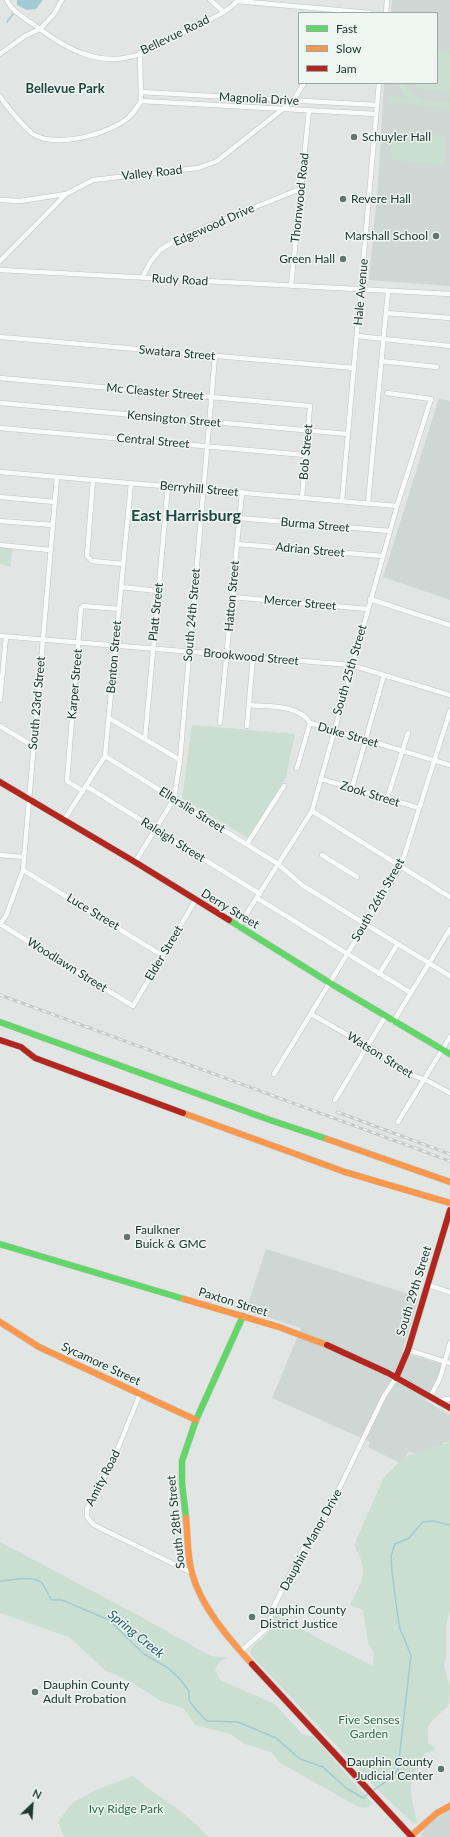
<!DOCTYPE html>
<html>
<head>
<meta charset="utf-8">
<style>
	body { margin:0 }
	#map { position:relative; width:450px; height:1837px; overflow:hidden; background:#e1e6e4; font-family:Lato,sans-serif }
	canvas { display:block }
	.legend { position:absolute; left:298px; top:12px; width:140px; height:72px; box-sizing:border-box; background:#eef6f2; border:1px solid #9caaa5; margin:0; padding:5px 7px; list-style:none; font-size:12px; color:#213732 }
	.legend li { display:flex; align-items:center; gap:8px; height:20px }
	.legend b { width:20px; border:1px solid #9caaa5 }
	.north { position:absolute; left:12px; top:1785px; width:40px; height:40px; -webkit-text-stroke:3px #eef6f2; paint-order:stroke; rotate:25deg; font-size:11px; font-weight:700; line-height:16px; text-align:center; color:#213732 }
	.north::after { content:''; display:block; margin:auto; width:14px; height:18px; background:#213732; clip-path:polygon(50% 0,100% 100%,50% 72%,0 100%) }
</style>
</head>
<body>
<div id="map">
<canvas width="450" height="1837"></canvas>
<ul class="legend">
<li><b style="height:5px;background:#63d668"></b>Fast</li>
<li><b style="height:5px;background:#ff974d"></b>Slow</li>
<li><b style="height:5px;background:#b3261e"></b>Jam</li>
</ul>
<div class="north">N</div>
</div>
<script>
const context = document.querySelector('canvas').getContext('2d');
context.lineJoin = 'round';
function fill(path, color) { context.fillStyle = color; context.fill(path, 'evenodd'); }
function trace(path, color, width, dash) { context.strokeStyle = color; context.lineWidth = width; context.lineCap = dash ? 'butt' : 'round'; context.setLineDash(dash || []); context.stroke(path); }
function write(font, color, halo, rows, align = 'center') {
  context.font = font + ' Lato,sans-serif'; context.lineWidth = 3; context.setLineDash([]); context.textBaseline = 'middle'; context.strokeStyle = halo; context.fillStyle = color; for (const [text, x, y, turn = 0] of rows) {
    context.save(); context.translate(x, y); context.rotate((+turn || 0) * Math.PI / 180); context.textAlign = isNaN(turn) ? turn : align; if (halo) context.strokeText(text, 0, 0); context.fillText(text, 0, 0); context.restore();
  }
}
fill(new Path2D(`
	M392,0H450V286L369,280L378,185L384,83H437V13H391Z
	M439,398L450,401V600L383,577Z
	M266,1249L419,1297L402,1352L442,1364L436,1384L425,1400L450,1415V1441L443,1443L435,1461L409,1451L400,1463L368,1447L370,1442L272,1398L301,1328L246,1310Z
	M450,1810V1837H423L421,1834L423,1830L432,1821Z`), '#cfd7d4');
fill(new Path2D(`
	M437,51L450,53V92L415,88V83H437Z
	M398,83H403C413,101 431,101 450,103V108L388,102L389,96L409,98L403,93Z
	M396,131L444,136L446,139L445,161L441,164L394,160L391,157L393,133Z
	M0,547L13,548L10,567L0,564Z
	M192,725L295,734L286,777L248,838L182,798Z
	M450,1442V1609L446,1626V1658L444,1665L450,1688L449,1702L448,1706L431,1722L428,1728V1743L435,1747L434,1751L425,1753C424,1763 413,1771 412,1780C409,1795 415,1809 417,1823L414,1824L384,1796L250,1654C252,1639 273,1640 275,1614L323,1641L373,1666L374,1653L368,1643L363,1610L350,1605C363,1577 370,1575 354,1545L384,1477L404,1457Z
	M0,1542L134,1613L211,1656L228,1658L220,1661L215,1670L220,1680L275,1704L302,1734L314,1737L373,1804L366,1808L358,1807L279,1762L271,1752L245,1744L230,1734L195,1725L184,1709L161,1701L131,1682L105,1670L69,1637L0,1613Z
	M133,1776C157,1797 188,1812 208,1837H64L58,1822L72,1803L96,1790Z`), '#cadfd2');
fill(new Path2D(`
	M17,0H43L36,9L27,10L17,5Z`), '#a3c9d2');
trace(new Path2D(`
	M7,22L13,14
	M0,1581C11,1581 32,1574 42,1583C46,1588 48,1595 52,1600H62L109,1620L144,1654L168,1668L179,1678L189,1691V1700L196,1710L207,1721L238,1722L276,1738L300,1759L323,1767L346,1788L363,1798L369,1793
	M372,1791L393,1777L398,1769L411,1655L400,1629L397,1611L392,1572L391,1556L395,1544L409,1538L423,1522L433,1521L450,1525`), '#a3c9d2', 1.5);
const street = new Path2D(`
	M7,0C11,11 27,20 36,26C67,50 101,68 140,54C155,48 171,38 186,31C203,22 225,15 238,0
	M210,0L224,12
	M237,1L370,13
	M386,13L387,0
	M0,54L25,36L40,29L54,14L62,0
	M141,92L377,105
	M0,97C9,108 22,126 33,134C55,149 112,134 130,116C134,112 138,106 141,101L140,53
	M141,101L376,114
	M0,200L20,201L66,194
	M0,261L66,194L93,180L198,168L217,161L293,101L304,83
	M0,270L450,294
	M142,278L151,261L160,250L183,236L300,189
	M291,286L309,110
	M386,313L450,318
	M357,336L450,346
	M0,337L354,368
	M381,361L437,367
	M0,378L310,406L302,498
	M0,403L348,434
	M0,428L305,455
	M0,472L397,506
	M93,480L87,556L92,561L123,564
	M0,497L55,502
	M342,501L379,83
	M368,503L388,291
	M239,518L390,531
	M0,521L53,525
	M237,544L383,556
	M0,545L50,550
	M121,587L158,591
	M232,597L368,609
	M370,599L450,625
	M0,636L351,665L450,695
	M0,700L6,637
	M249,705C268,707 299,704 310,723L450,765
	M109,718L180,760
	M220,723L242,492
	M0,726L33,746
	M247,726L253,657
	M145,739L168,486
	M105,756L278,864L302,885L450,976
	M297,768L310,723
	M321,779L419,808
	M86,786L260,894
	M352,788L384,675
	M83,791L67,781L81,608L83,606L119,609
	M387,799L408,733
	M312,811L450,897
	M64,820L105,756L131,483
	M247,844L284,786
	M0,855L23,857
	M322,855L357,877
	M135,862L174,799L180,760L215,356
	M23,870L163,956
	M257,898L411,993
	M0,924L6,916L23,870L57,477
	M0,924L133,1006L195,901
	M238,927L312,811L397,506L431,399L387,393
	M379,974L397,945
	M311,1014L388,1058L399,1070L430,1082L450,1093
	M393,1022L450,929
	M274,1074L401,866L450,711
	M335,1100L385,1017
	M398,1122L450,1037
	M428,1285L450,1292
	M408,1350L450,1363
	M140,1394L112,1463L87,1509V1517L94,1525L192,1573
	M431,1396L440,1378L450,1343
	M438,1400L450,1399
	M240,1652L268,1627L273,1608L303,1549L321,1526L384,1396L396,1378`);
const fast = new Path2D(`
	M229,920L330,983L450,1054
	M0,1022L270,1120L327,1139
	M0,1244L184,1299
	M186,1518L182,1483V1461L196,1420L243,1316`);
const slow = new Path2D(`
	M183,1113L345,1172L450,1203
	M327,1139L450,1182
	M184,1299L279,1327L327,1345
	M0,1322L39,1347L196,1420
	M186,1518C188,1536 187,1556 192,1573C201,1607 229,1639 252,1664
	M411,1836L437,1813L450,1806`);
const jam = new Path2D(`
	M0,782L135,862L229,920
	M0,1040L21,1047L35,1058L183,1113
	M327,1345L388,1373L450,1408
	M396,1378L408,1350L450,1210
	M252,1664L412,1837`);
trace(street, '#bec3c1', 5.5);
trace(fast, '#bdc3c1', 7);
trace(slow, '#bdc3c1', 7);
trace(jam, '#bdc3c1', 7);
trace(street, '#fafbfb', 4.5);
trace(fast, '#63d668', 6);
trace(slow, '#ff974d', 6);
trace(jam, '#b3261e', 6);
const rail = new Path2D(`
	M0,995L450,1161
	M337,1112L450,1154`);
trace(rail, '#c5c9c8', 3);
trace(rail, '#eef6f2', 1.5, [4.5]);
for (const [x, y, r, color] of [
	[354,137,4,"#647470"],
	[343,199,4,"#647470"],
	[436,236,4,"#647470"],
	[343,259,4,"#647470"],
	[127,1237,4,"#647470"],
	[252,1617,4,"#647470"],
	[35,1692,4,"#647470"],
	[441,1769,4,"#647470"]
]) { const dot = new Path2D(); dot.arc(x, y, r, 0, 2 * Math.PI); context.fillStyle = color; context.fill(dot); trace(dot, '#eef6f2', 1.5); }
write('12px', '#213732', '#eef6f2', [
	["Bellevue Road",175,35,-26],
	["Magnolia Drive",259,99,3],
	["Valley Road",152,173,-6],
	["Thornwood Road",300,198,-84],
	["Edgewood Drive",214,225,-24],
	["Rudy Road",180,280,3],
	["Hale Avenue",361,292,-85],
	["Swatara Street",177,353,5],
	["Mc Cleaster Street",155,392,5],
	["Kensington Street",174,419,5],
	["Central Street",153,441,5],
	["Bob Street",306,452,-85],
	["Berryhill Street",199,489,5],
	["Burma Street",315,525,5],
	["Adrian Street",310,550,5],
	["Hatton Street",232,596,-85],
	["Mercer Street",300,603,5],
	["Platt Street",156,612,-84],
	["South 24th Street",192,615,-85],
	["Benton Street",114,657,-85],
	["Brookwood Street",251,657,5],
	["South 25th Street",350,670,-74],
	["Karper Street",75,684,-85],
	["South 23rd Street",37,703,-85],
	["Duke Street",348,735,16],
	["Zook Street",370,794,17],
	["Ellerslie Street",192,810,32],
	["Raleigh Street",173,840,32],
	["South 26th Street",378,900,-60],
	["Derry Street",230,909,31],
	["Luce Street",93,912,31],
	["Elder Street",164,953,-59],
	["Woodlawn Street",67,965,32],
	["Watson Street",380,1055,32],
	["South 29th Street",414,1291,-73],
	["Paxton Street",233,1302,17],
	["Sycamore Street",101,1364,25],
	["Amity Road",103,1478,-63],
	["South 28th Street",176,1522,-96],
	["Dauphin Manor Drive",311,1540,-61]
]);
write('12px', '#213732', '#eef6f2', [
	["Schuyler Hall",362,137],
	["Revere Hall",351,199],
	["Marshall School",428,236,"right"],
	["Green Hall",335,259,"right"],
	["Faulkner",135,1230],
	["Buick & GMC",135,1244],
	["Dauphin County",260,1610],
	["District Justice",260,1624],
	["Dauphin County",43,1685],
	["Adult Probation",43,1699],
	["Dauphin County",433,1762,"right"],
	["Judicial Center",433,1776,"right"]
], 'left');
write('12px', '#2e6b49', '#eef6f2', [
	["Five Senses",369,1720],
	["Garden",369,1734],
	["Ivy Ridge Park",126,1809]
]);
write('bold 13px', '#1f473f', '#eef6f2', [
	["Bellevue Park",65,89]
]);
write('italic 13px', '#205d6e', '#eef6f2', [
	["Spring Creek",136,1634,39]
]);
write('bold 16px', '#1f473f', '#eef6f2', [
	["East Harrisburg",186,516]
]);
</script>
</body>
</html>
